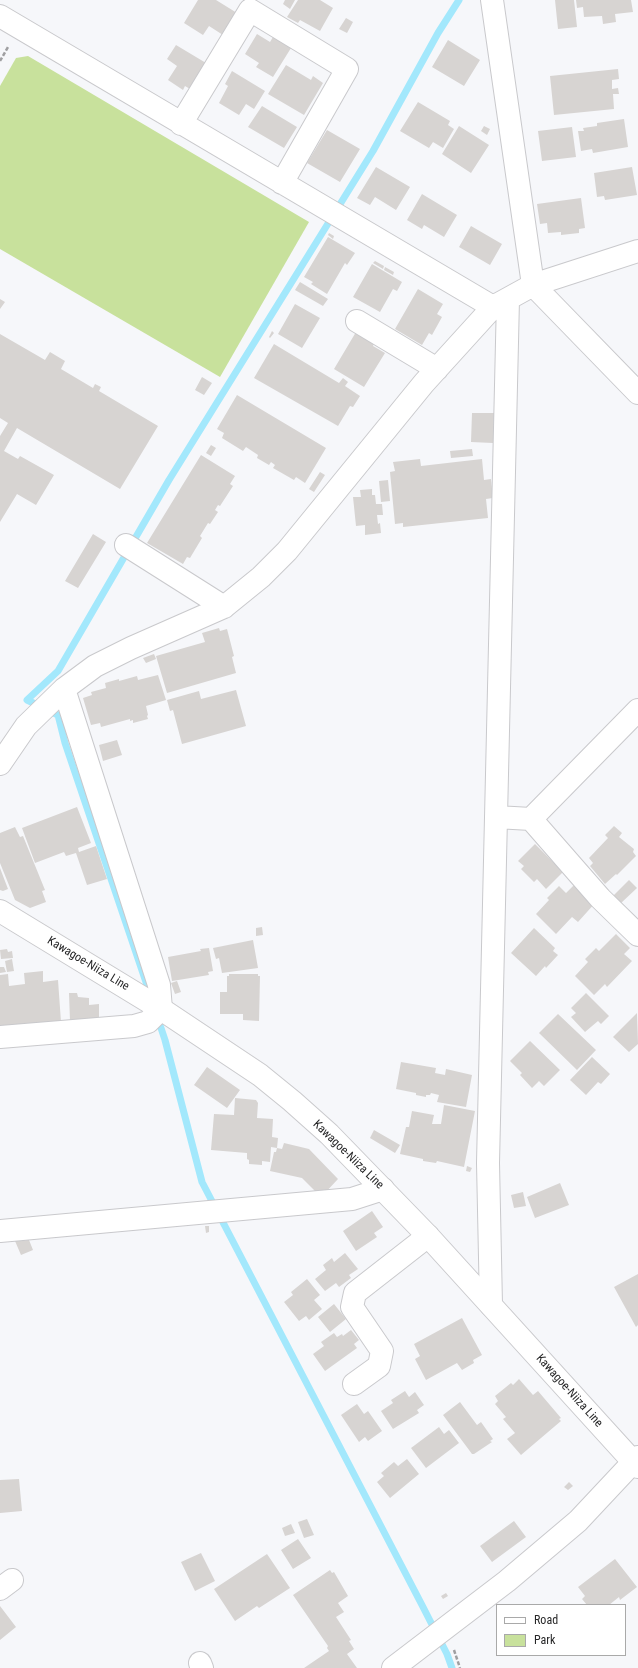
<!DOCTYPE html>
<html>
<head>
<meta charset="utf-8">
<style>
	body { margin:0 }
	#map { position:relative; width:638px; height:1668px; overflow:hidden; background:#f6f7fa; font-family:"Roboto Condensed",sans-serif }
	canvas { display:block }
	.legend { position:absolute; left:496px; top:1604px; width:130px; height:52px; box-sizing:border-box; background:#fff; border:1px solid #a9a9a9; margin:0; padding:5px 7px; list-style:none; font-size:12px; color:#272728 }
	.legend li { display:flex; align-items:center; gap:8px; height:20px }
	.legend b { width:20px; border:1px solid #a9a9a9 }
</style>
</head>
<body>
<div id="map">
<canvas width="638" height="1668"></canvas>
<ul class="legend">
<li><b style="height:5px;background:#fff"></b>Road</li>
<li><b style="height:11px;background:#c8e19c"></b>Park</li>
</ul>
</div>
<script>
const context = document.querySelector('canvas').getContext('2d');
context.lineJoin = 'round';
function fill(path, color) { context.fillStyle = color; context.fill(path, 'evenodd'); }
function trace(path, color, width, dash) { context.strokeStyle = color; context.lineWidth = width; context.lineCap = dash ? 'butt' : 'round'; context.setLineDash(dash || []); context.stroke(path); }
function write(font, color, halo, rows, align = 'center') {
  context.font = font + ' "Roboto Condensed",sans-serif'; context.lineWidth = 4; context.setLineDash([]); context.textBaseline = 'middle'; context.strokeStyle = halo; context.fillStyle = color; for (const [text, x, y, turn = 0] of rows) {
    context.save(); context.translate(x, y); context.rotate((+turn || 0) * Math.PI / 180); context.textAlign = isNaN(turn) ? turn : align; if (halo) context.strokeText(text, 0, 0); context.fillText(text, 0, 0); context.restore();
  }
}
fill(new Path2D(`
	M28,56L309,222L220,377L0,249V86L16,58Z`), '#c8e19c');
trace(new Path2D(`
	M151,997L65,743L58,715L27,700L58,671L169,480L373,151L438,33L459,0
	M157,1016L165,1040L202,1182L423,1607L447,1654L452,1668`), '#a3e8fc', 7);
fill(new Path2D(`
	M198,0H216L237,13L223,35L209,26L203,35L184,23Z
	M285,0H295L290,9L283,4Z
	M298,0H320L333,8L320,31L300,20L298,23L287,17Z
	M555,0H574L577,27L558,29Z
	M576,0H631L633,12L615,14L616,22L603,24L602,16L584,17L583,7L577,8Z
	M346,18L353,22L347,33L339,29Z
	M257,34L270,42L273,37L291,48L273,77L256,67L259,63L245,54Z
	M448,40L480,60L464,86L432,67Z
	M176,45L206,63L190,89L185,86L183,90L168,80L177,66L167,59Z
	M286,65L311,80L313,76L323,83L304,115L268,94Z
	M618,69L619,79L612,80V89L618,88L619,94H613L614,109L554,115L550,76Z
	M232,71L265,91L254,109L246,104L239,115L219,103L228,86L225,84Z
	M418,102L450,121L448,125L454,129L443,148L433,142L429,148L400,131Z
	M262,106L297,127L284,148L248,127Z
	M624,119L628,147L593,153L592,149L581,151L578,131H584L583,128L597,126V123Z
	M459,126L489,145L471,173L442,154Z
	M484,126L490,129L487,135L481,131Z
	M572,127L576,157L542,161L538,131Z
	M327,130L360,149L340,182L307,163Z
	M376,167L410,187L396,210L375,197L370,205L357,198Z
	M632,167L637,195L605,200L604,196L597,197L594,173Z
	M422,194L457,215L444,237L424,225L422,229L407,220Z
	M581,198L585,228L579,229V233L561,235V232L548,233L547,223L540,224L537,204Z
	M471,226L502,244L490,265L459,247Z
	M329,233L334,236L333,239L328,235Z
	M328,237L355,253L347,265L345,263L327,294L311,284L313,282L304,277Z
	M375,261L384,266L383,269L373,263Z
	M372,264L402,282L397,291L393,289L380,312L353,297Z
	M385,267L394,272L393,275L384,270Z
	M300,282L328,299L323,306L295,290Z
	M418,289L443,304L437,314L442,317L432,335L429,333L422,345L395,329Z
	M0,299L5,302L0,309Z
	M295,304L320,318L302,348L278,334Z
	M272,331L274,333L270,338L269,337Z
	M356,332L374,343L373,346L385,353L364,387L334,369Z
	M0,334L45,360L50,352L65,361L61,369L93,388L95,384L101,387L99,391L158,426L120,489L17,428L4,451L18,459L20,456L54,475L36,505L17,494L0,522V436L8,423L0,418Z
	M274,344L339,383L343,378L348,382L345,386L360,396L353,407L350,406L338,426L254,378Z
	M202,377L212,383L204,395L195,390Z
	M237,395L326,448L305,483L296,477L294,480L273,468L275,465L271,462L269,465L257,458L258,455L246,447L243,451L222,438L224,433L217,429Z
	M472,413H494L493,443L471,442Z
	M211,445L216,448L211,456L206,453Z
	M472,449L473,456L451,458L450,451Z
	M201,455L235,476L230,484L233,486L220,506L218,505L215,510L218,512L210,524L208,523L200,536L202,538L190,558L187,557L183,564L147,543Z
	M420,459L421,466L482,459L484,480L491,479L493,498L486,499L488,518L403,527V523L395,524L390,472L395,471L393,462Z
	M320,472L325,475L314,492L309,489Z
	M388,480L390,501L381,502L379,481Z
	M372,489V495H375L376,504H382L383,515H377L378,524L380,523L381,533L365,535V525L356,526L353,497H361L360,490Z
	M93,534L106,542L78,588L65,581Z
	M219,628L220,631L227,629L234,656L232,657L236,673L167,693L156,656L205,642L202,633Z
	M154,654L156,659L146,663L143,658Z
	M158,675L166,700L146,706L148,715L147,716L148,719L133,723V720L130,721V719L101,727L100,723L91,725L83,698L92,695L91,692L106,688L105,683L119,679V681L137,676L138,680Z
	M236,690L246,726L182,744L173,710L170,711L167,700L199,691L201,699Z
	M117,740L122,755L103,761L99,745Z
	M77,807L91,843L78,848L79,852L96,846L107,879L87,885L76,853L66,856L64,852L35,863L22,828Z
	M614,826L622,833L619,837L634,849L633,852L636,856L617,875L616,874L605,884L590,866L593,863L589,858L608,838L605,835Z
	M15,827L20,837L23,836L45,890L42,891L46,902L30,908L15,900L0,863V833Z
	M535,844L563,872L546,889L537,879L534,882L521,869L524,866L518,861Z
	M0,868L8,889L3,891L0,890Z
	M629,880L637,888L620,904L613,896Z
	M576,883L596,902L578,922L572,917L556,934L536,914L549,900L547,898L559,886L566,893Z
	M262,927L263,935L256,936V928Z
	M534,928L555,948L553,951L558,955L546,968L545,966L536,976L511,953Z
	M616,934L630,948L624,954L632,961L607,987L605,984L594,995L575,976L588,962L585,959L596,948L599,951Z
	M253,940L258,968L222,973L219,958L216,959L213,948Z
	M209,948L213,971L208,972L209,975L172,981L168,957L201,951L200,949Z
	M7,949L8,952L12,951L13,958L1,959L0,950Z
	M12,959L14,971L7,972L5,961Z
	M0,967H4L6,972L0,973Z
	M43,971V982L58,980L61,1022L0,1027V975L8,974L9,986L25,984L24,973Z
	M229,974H258V976H260L259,1021L243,1020V1014H220V992H227V976H229Z
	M177,981L181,992L175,994L171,983Z
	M69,993H77L78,997L89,998V1005L99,1004V1019L70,1021Z
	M586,993L609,1016L601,1024L598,1021L585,1032L571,1017L576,1013L571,1008Z
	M637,1013L638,1044L629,1052L613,1037Z
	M558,1014L596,1050L577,1070L539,1033Z
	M530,1041L560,1070L544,1086L539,1081L532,1088L520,1075L522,1073L510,1061Z
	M592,1057L610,1074L601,1084L598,1082L586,1095L570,1080Z
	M401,1062L436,1068L435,1073L445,1075L446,1069L472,1075L466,1107L437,1102L439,1095L431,1093L430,1095H426V1097L416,1095V1093L396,1089Z
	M207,1067L240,1090L227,1108L194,1085Z
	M235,1098L256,1100L258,1103L257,1118L273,1119L272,1137L278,1138L277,1148L271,1147L270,1162L262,1161V1165L249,1164V1160L247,1159V1153L211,1150L214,1114L234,1115Z
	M444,1105L475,1111L464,1167L437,1161L436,1163L423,1161V1159L400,1154L406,1127H409L412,1111L434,1115L432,1124H441Z
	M374,1130L400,1145L395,1153L370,1138Z
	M284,1143L309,1149L338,1179L324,1194L319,1195L302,1178L270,1171L274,1152H276L277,1148L282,1149Z
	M467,1166L472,1168L470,1172L466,1171Z
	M560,1183L569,1205L535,1218L527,1197Z
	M523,1192L526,1206L514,1208L511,1195Z
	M372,1211L383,1227L374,1233L377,1237L356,1251L343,1231Z
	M205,1226H209V1232L206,1233Z
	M29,1240L33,1250L21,1255L15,1241Z
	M345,1253L358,1269L349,1275L351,1278L339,1287L336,1283L325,1291L315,1279L326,1270L323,1265L332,1258L334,1262Z
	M638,1274V1325L636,1327L614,1287Z
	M307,1279L320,1295L314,1300L322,1309L309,1320L306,1316L299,1321L284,1302L293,1295L291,1292Z
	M334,1304L346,1319L330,1332L318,1317Z
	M462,1318L482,1355L473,1360L474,1363L462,1370L457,1363L426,1380L415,1359L420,1356L414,1344Z
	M351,1330L359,1340L354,1344L357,1348L325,1371L313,1354L324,1346L321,1342L334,1333L337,1337L342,1334L343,1336Z
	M519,1379L533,1395L538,1391L561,1418L559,1419L561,1421L521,1455L507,1439L515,1433L503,1419L506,1417L495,1404L498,1401L495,1396L511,1383L513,1385Z
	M405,1391L409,1397L415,1392L424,1405L417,1410L419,1413L393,1429L381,1411L393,1403L391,1400Z
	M460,1402L477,1425L481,1422L493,1439L490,1441L492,1442L474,1454H472L443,1415Z
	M357,1404L364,1414L368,1411L382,1431L368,1441L365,1437L359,1442L341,1415Z
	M439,1427L444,1434L449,1430L459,1443L426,1468L411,1448Z
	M407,1459L419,1474L390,1498L377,1482L384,1476L381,1473L394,1462L398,1466Z
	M19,1479L22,1511L0,1513V1480Z
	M569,1482L573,1486L568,1490L564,1487Z
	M307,1519L314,1535L304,1538L298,1522Z
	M514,1521L526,1537L492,1562L480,1546Z
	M291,1524L295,1533L285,1536L282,1528Z
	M298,1539L311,1558L293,1569L281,1550Z
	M201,1553L215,1581L195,1591L181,1562Z
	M267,1554L290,1588L259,1608L257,1606L235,1621L214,1589Z
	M615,1559L637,1587L620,1600L619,1597L609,1605H587L582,1599L585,1596L578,1587Z
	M330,1570L332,1573L334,1572L348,1596L338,1603L344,1612L336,1617L351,1640L349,1641L354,1649L347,1654L357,1668H304L329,1651L327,1648L328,1646L293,1595Z
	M446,1593L448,1596L443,1599L441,1596Z
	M0,1606L16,1627L0,1640Z`), '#d7d4d2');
const minor = new Path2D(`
	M492,0L533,285L638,393
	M0,16L493,307
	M181,124L250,10L347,69L282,183
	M357,321L437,369
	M126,545L224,607
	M0,764L26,726L64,689L95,666L131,648L224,607L261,577L287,551L424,383L493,307L533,285L638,251
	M496,817L531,819L600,898L638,935
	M531,819L638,710
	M0,1037L134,1026L148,1022L161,1009L159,985L64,689
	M0,1231L352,1199L383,1189
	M491,1305L488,1163L508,299
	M354,1384L379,1366L382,1351L352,1307L355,1293L428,1236
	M0,1589L12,1580
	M200,1663L202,1668
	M393,1668L507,1581L578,1521L638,1457`);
const major = new Path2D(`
	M0,911L161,1009L260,1075L292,1101L329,1134L428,1236L638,1467`);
trace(minor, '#c9c9cc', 24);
trace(major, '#c9c9cc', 24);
trace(new Path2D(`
	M0,61L8,47
	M454,1650L460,1668`), '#9f9fa1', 2.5, [4, 2]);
trace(minor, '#fff', 22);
trace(major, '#fff', 22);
write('12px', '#272728', '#fff', [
	["Kawagoe-Niiza Line",88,964,31],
	["Kawagoe-Niiza Line",348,1155,44],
	["Kawagoe-Niiza Line",569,1391,48]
]);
</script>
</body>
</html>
